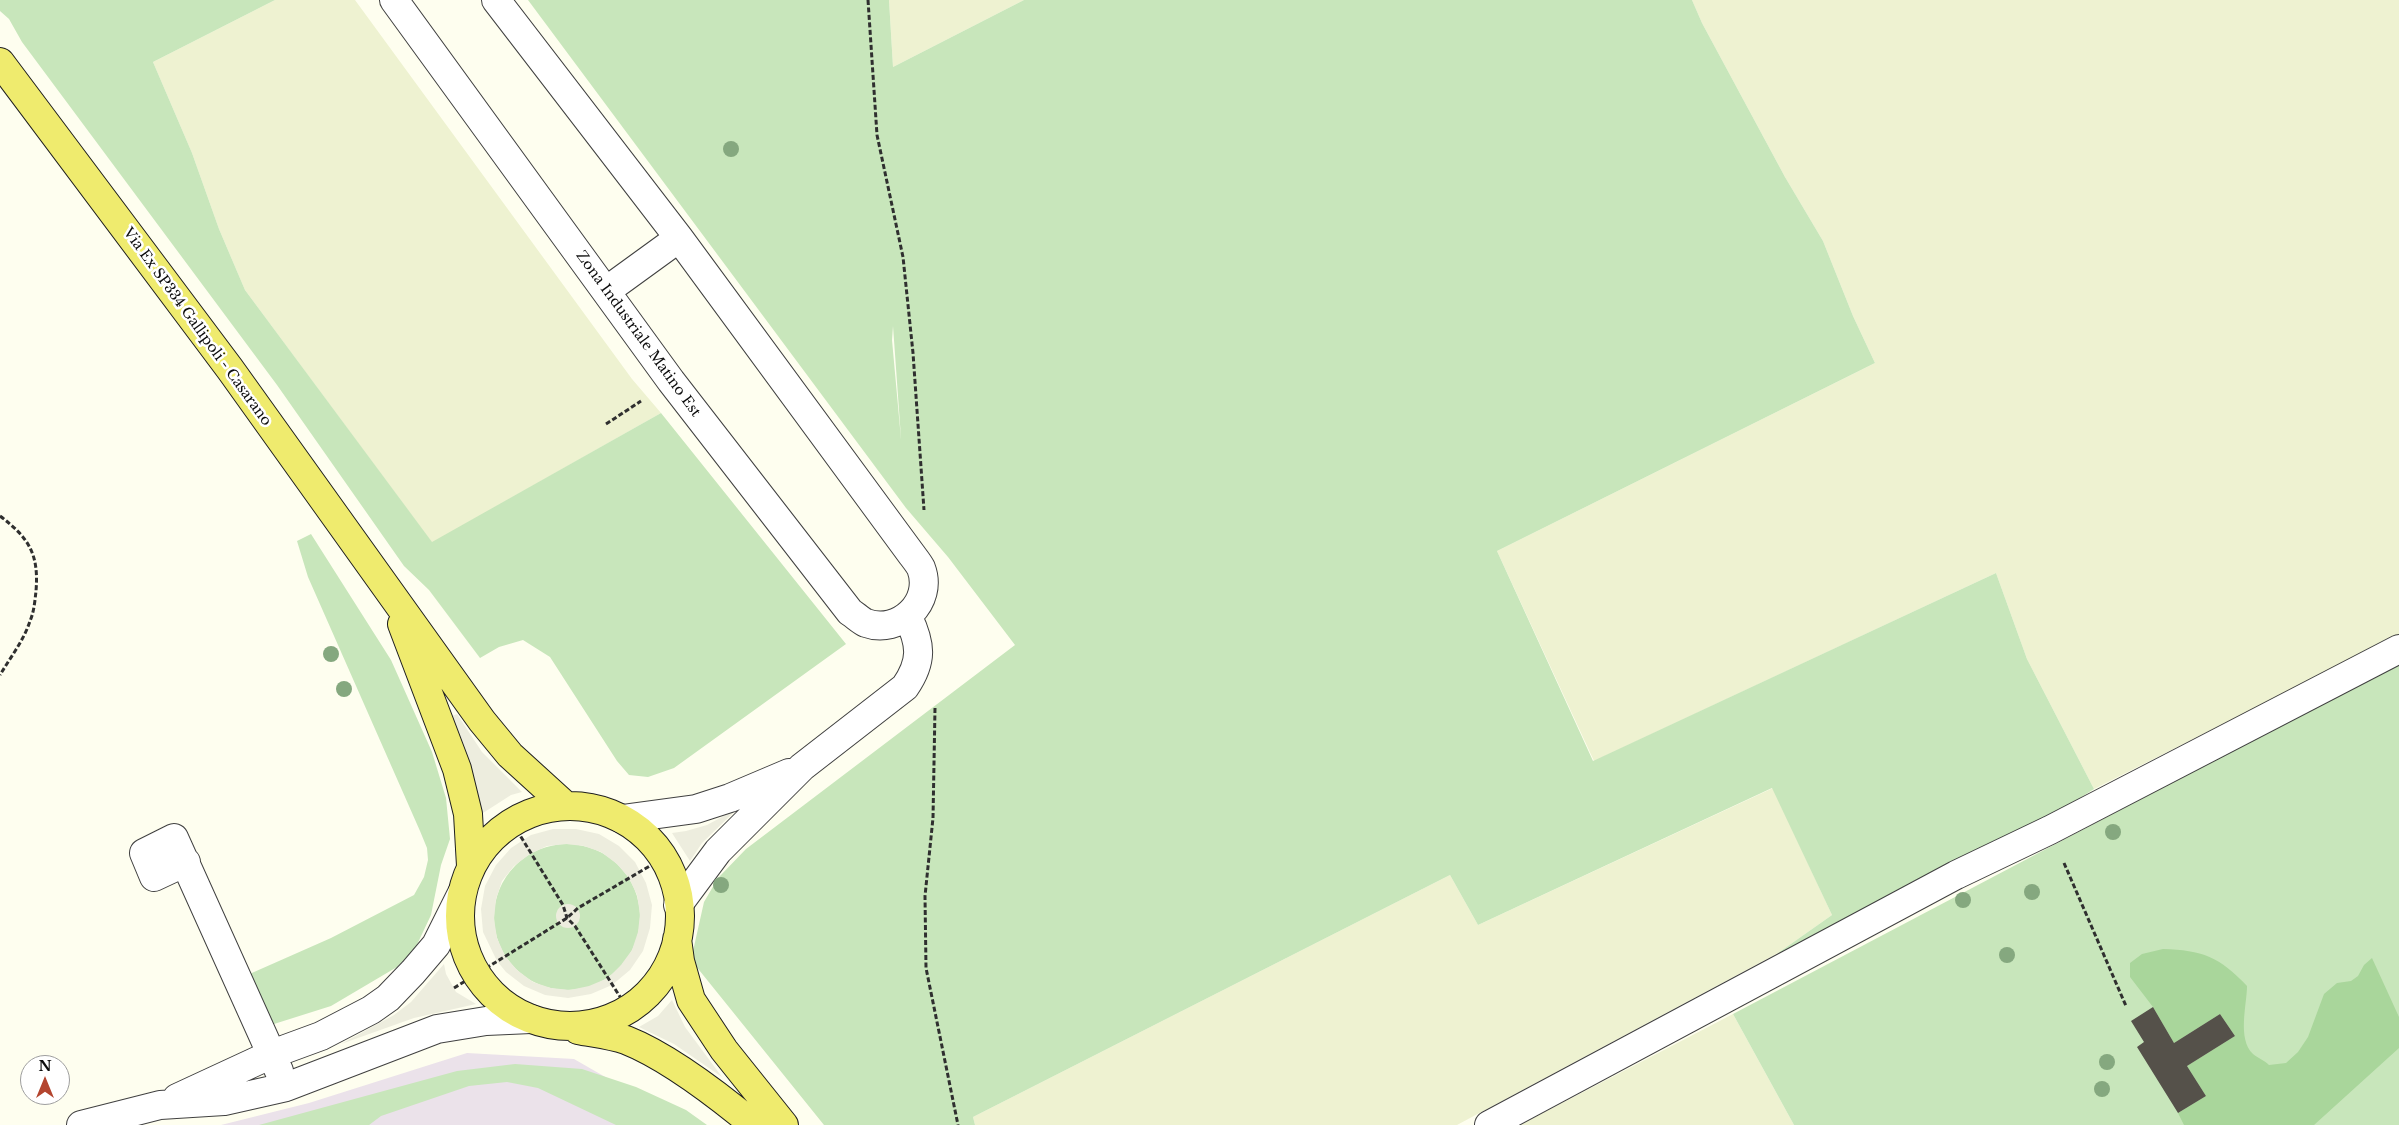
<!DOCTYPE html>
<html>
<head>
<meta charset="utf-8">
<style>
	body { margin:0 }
	#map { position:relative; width:2399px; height:1125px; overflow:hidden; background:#fefeef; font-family:"Libre Baskerville",serif }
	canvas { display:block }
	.north { position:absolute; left:20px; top:1055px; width:50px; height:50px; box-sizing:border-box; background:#fff; border:1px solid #9e9e9e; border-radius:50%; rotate:0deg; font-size:14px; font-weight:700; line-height:20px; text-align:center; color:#0d0d0d }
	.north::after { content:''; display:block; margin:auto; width:18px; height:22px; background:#b4452f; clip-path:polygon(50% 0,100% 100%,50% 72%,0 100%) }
</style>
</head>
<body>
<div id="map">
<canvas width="2399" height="1125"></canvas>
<div class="north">N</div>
</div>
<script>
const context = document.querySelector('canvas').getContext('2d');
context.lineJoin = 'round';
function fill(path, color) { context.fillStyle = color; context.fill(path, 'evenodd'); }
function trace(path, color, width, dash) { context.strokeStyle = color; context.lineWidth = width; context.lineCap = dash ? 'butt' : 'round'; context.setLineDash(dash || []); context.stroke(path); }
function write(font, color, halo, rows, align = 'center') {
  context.font = font + ' "Libre Baskerville",serif'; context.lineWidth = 5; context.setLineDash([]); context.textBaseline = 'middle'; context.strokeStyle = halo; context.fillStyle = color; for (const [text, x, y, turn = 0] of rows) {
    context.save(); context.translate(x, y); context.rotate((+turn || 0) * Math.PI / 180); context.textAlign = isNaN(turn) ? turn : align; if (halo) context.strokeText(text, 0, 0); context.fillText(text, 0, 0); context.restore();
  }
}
fill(new Path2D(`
	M467,1053L574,1059L689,1125H221L309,1103Z`), '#ebe2ea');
fill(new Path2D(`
	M275,0H355L632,379L661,413L432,543L245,290L219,229L192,153L153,62Z
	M889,0H1024L893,67Z
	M1692,0H2399V635L2094,789L2027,659L1996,573L1594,761L1497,551L1875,363L1853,316L1823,241L1785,177L1702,23Z
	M1773,788L1832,915L1778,953L1457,1125H975L973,1117L1450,875L1478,925Z
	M1733,1014L1794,1125H1520Z`), '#eef2d1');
fill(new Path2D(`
	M0,0H275L153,62L192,153L219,229L245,290L432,542L661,413L846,644L674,768L648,777L629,775L617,761L550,657L523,640L499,647L480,658L429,590L404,566L277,385L22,42L9,19L0,11Z
	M528,0H889L893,67L1024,0H1692L1702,23L1785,177L1823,241L1853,316L1875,363L1497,551L1593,761L1996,573L2027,659L2094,789L2066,807L1788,953H1778L1832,915L1772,788L1478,925L1450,875L973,1117L975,1125H824L691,960L704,902L718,878L746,849L1015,645L948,557L906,508ZM893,326L901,438V439L892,340Z
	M311,534L391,660L432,752L446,798L450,839L441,865L431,915L414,951L397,967L331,1006L274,1024L245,976L331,938L414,895L424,877L428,860L427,848L420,831L308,577L297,541Z
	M2399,663V1125H1794L1733,1014Z
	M494 917a73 73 0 1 1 146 0a73 73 0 1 1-146 0Z
	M515,1064L582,1069L636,1087L686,1110L707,1125H616L538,1088L507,1082L469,1086L381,1116L369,1125H259L457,1071Z`), '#c8e6bb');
fill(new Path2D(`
	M2163,949C2202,950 2220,957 2247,986C2247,1004 2237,1039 2253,1054C2258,1058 2264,1060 2269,1065L2286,1063L2298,1052L2308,1037L2324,994L2337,983L2351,981L2358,976L2364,965L2372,958L2399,1017V1048L2314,1125H2184L2178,1113L2206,1096L2187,1066L2235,1036L2220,1014L2174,1043L2153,1007L2130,977V963L2142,954Z`), '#a9d69b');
fill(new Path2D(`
	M457,714L482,752L522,792L511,795L483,813L464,745L452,716Z
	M731,812L733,813L702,843L690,861L672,833L686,831L707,825Z
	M553,829H576L599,834L619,846L635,862L646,883L652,905L650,928L643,951L630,970L612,985L591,994L568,998L545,995L524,986L506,972L497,961L483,932L481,909L485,886L496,865L511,848L531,835ZM566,844L584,846L601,852L617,864L629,878L637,895L640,914L638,932L632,950L621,965L608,978L589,986L570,990L551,988L533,982L517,970L505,956L497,938L494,919L496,899L502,881L514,866L530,854L547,846Z
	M556 916a12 12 0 1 1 24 0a12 12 0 1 1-24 0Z
	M444,964L446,974L456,992L476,1004L414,1018L341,1044L394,1015L411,1002Z
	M672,1000L685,1027L722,1077L674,1044L639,1027L658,1016Z`), '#ededde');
fill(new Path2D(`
	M2153,1007L2174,1043L2220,1014L2235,1036L2187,1066L2206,1096L2178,1113L2137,1047L2144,1042L2131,1021Z`), '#55514a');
const minor = new Path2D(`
	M394,0L671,381L850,612C855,615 861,621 866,623C899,635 934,602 921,568C919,564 915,559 912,555L679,238L496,0
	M606,291L679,238
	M622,819L696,809L730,798L789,773
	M186,862L154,877L144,853L174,838L279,1071
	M678,905L718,851L802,767L905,687C923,661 921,644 908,617
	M177,1098L272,1054L321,1036L371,1010L388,998L413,972L436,945L462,893
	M81,1125L160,1105L224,1101L286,1087L437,1029L486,1021L531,1019
	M1489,1125L1956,875L2050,830L2399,649`);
const major = new Path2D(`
	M0,62L230,369L482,721L510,755L566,806
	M402,624L457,769L468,814L471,866
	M460 916a110 110 0 1 1 220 0a110 110 0 1 1-220 0Z
	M677,939L680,961L691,1000L724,1050L784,1125
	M578,1030C593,1033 611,1035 626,1040C669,1057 719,1096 754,1125`);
trace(minor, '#404040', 30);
trace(major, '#1e1e1e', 30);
trace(new Path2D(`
	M868,0L877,135L903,257L913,353L924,510
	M606,424L641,401
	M0,516C29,538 39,554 36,591C35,600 34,612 30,621C24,640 10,658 0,675
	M935,708L933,818L925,896L926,968L958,1125
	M505,811L563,905L567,918L575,926L624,1003
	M2064,863L2126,1006
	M454,988L567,918L578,908L672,853`), '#2f2f2f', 3, [5, 2.5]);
trace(minor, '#fff', 28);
trace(major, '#efeb6e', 28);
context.fillStyle = '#85a87f';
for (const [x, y] of [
	[731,149],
	[331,654],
	[344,689],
	[2113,832],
	[721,885],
	[2032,892],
	[1963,900],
	[2007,955],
	[2107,1062],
	[2102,1089]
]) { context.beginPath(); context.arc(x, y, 8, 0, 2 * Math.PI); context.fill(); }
write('14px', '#0d0d0d', '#fff', [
	["Via Ex SP334 Gallipoli - Casarano",197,327,54],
	["Zona Industriale Matino Est",638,334,54]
]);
</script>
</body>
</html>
